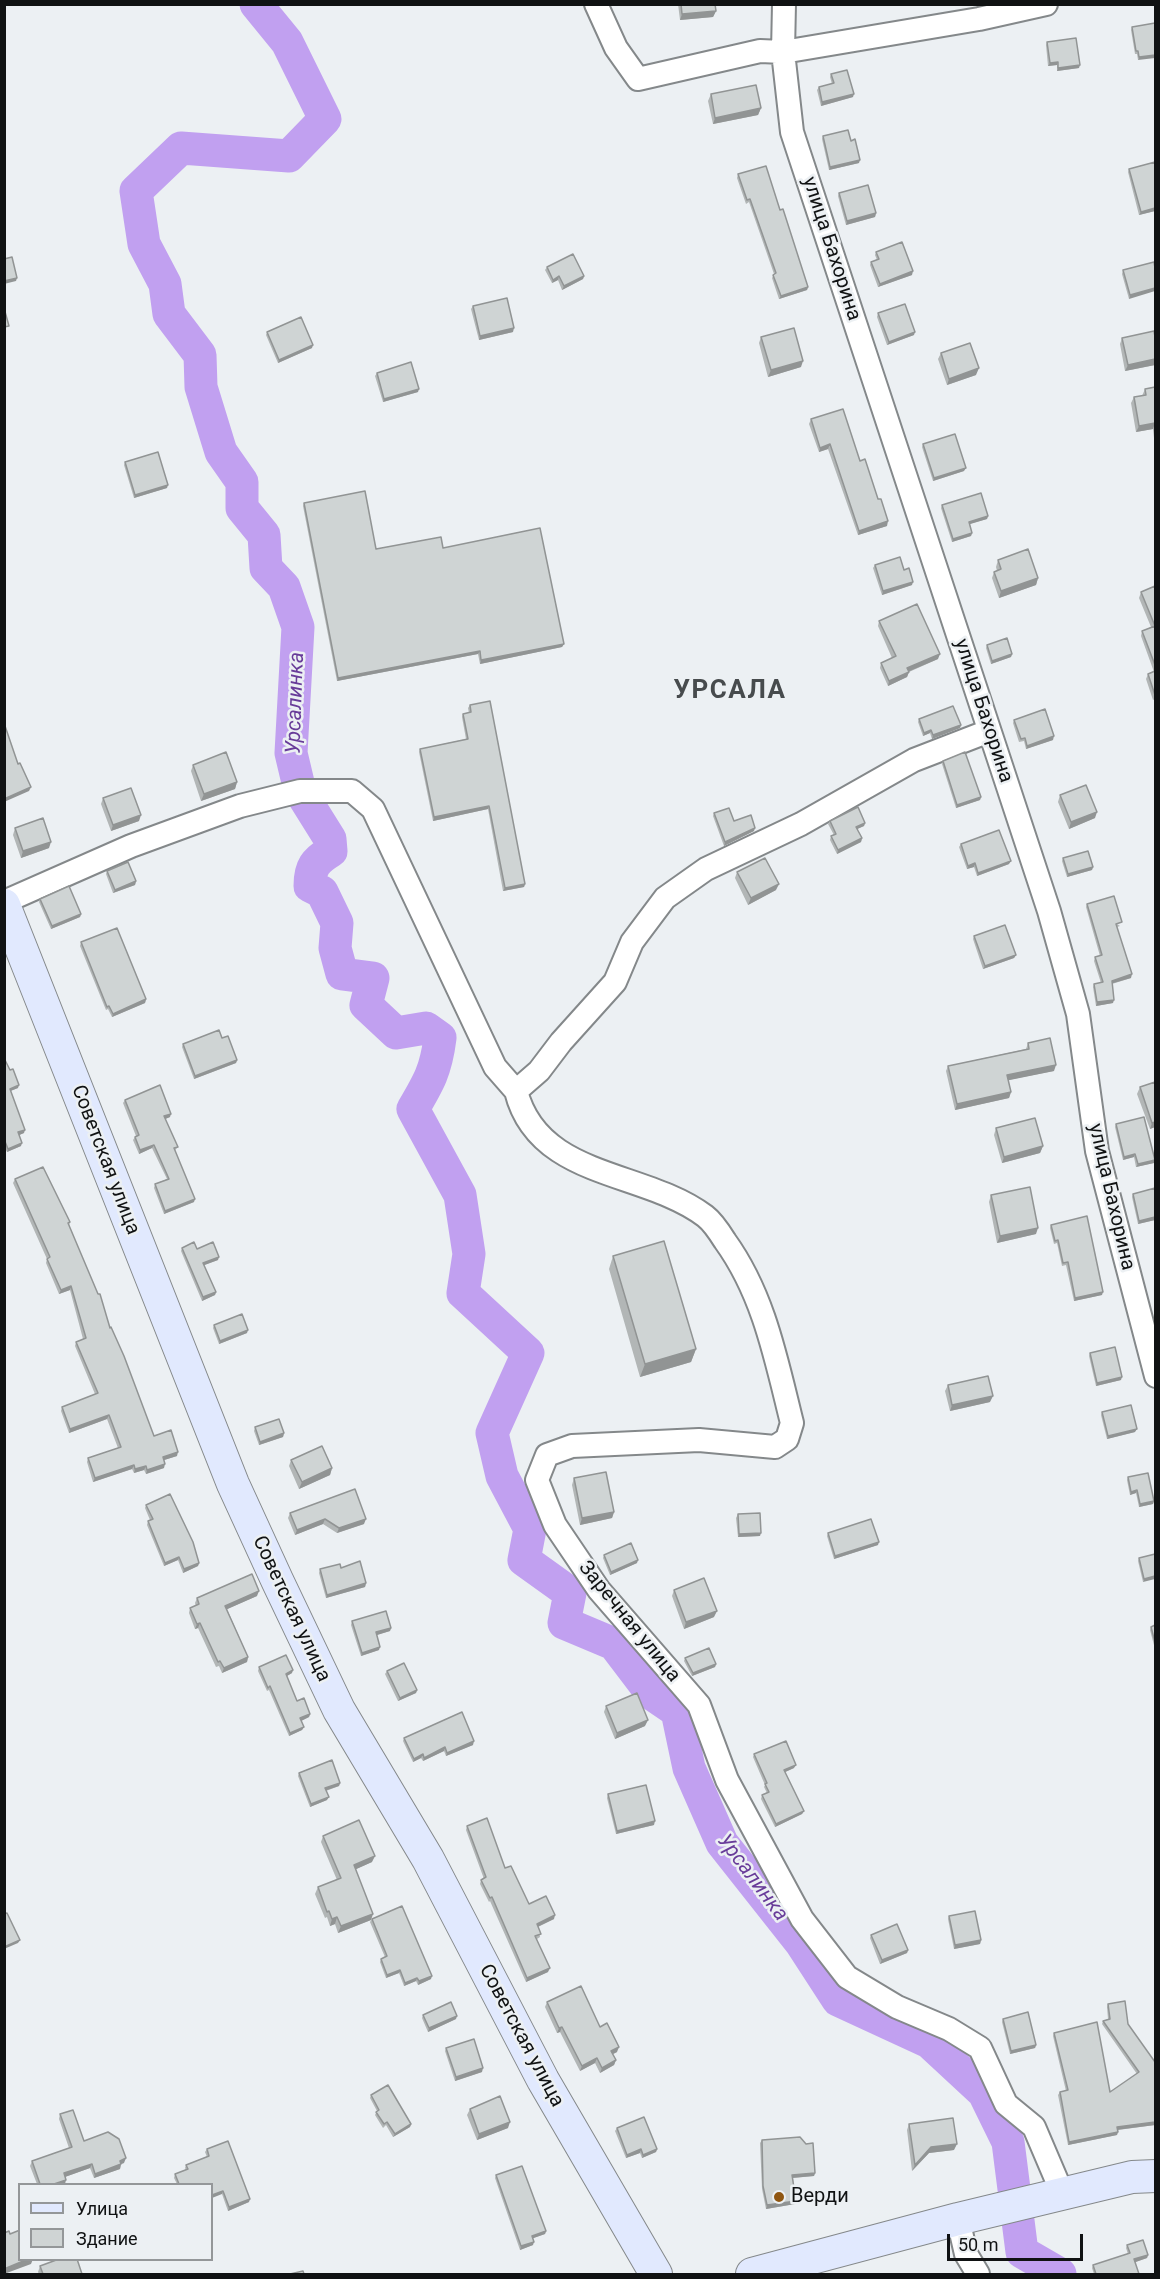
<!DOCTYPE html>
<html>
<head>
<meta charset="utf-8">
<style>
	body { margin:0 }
	#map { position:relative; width:1160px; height:2279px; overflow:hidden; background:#ecf0f3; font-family:Roboto,sans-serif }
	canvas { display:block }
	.frame { position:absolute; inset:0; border:6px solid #101213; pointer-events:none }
	.legend { position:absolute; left:18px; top:2183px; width:195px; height:78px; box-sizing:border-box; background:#ecf0f3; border:2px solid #949799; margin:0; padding:8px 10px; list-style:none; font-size:18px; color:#101213 }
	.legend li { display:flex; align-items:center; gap:12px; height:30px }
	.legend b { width:30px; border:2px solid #949799 }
	.scale { position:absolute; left:947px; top:2234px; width:136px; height:27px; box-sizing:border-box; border:3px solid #101213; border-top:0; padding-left:8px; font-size:18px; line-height:21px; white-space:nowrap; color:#101213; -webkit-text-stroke:4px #ecf0f3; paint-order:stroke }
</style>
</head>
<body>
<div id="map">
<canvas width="1160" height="2279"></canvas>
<div class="frame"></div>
<ul class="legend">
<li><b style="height:8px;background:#e1e9fe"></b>Улица</li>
<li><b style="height:16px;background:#cfd4d4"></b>Здание</li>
</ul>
<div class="scale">50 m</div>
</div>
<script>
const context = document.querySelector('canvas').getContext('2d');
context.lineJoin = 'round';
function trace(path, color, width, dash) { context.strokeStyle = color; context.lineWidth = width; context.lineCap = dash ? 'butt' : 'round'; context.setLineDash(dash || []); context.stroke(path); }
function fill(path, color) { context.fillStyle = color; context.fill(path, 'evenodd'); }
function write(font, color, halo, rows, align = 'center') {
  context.font = font + ' Roboto,sans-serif'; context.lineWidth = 5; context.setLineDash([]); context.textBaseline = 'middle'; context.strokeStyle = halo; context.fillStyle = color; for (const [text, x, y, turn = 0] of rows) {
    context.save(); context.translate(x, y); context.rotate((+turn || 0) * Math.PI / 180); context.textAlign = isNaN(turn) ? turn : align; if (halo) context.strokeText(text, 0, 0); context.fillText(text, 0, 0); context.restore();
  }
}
trace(new Path2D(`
	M256,4L287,42L325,119L289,156L181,148L136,191L144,244L165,284L169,314L200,355L201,387L221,452L242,482V508L264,535L266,568L284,587L298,627L291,753L300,791L330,839L331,851C315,861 310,867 310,886L322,892L337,923L335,948L342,974L373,978L366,1005L396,1033L426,1028L440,1038C436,1070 429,1082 413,1109L460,1195L469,1254L463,1293L528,1353L492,1433L502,1476L530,1529L524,1560L570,1593L564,1623L614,1644L652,1694L677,1711L689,1768L722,1843L801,1943L838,2000L929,2042L984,2093L1008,2142L1022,2252L1060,2274`), '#c1a0f0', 33);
const street = new Path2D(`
	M596,4L616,48L638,79L760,51L783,52L784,4
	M1046,4L979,19L783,52L792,132L1049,911L1078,1014L1097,1151L1156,1376
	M4,902L131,846L240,806L300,791H352L373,809L495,1067L516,1091L539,1071L561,1042L615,982L632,942L665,898L706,869L801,824L914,760L989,731
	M516,1091C538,1179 644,1170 705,1216C713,1222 720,1233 725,1241C764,1295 776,1359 792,1423L787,1439L775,1447L699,1440L572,1446L547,1455L537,1480L555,1525L599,1590L699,1705L727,1780L802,1919L847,1977L897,2007L949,2029L980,2048L1006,2104L1034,2127L1063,2195
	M958,2219L966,2254L978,2274`);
const secondary = new Path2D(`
	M4,905L233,1484L277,1580L339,1710L428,1859L543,2080L656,2274
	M752,2274L958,2219L1132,2177L1156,2176`);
trace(street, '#84888a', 26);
trace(secondary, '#84888a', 34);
trace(street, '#fff', 22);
trace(secondary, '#e1e9fe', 32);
fill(new Path2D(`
	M678,4H715L716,11L713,17L680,20Z
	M1155,23L1138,60L1137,54H1135L1131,30L1132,27Z
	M1047,42L1079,68L1057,71V65L1048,66L1046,45Z
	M831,74L853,97L821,106L817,90L819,87L832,84L830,77Z
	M711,94L761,108L758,115L713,124L708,101Z
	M823,136L851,141L859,163L829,170L822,139Z
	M1129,169L1155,211L1139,215L1128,172Z
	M738,174L780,210L808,287L807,290L779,299L772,278L774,274L749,202L746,204L737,178Z
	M839,193L876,213L875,217L846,225L838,196Z
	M876,252L912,275L878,287L870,265L871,262L877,260L875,255Z
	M1154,262L1129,299L1122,274L1123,270Z
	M547,267L584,276L583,279L562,290L558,280L552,283L545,270Z
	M473,306L513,332L479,340L471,309Z
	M878,313L914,335L887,345L877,317Z
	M267,332L312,348L278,363L266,335Z
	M761,337L801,367L768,377L759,343Z
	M1155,337V365L1125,371L1120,344L1122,338Z
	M941,353L976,375L947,385L938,359Z
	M377,373L418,392L383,402L375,376Z
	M1155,387V447L1153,429L1136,432L1131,403L1134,397L1142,396L1145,389Z
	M811,419L860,461L887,526L858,535L828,449L819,452L809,424Z
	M923,444L964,471L933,481L922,447Z
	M125,462L167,488L134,498L124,465Z
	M304,503L376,549L443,548L564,644L562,647L480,664L478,654L337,681L303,506Z
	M942,505L988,516L987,519L969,524L972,533L971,536L952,542L941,508Z
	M998,560L1038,578L1036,585L999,598L992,578L994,572L997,571L996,567Z
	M875,565L904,570L912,585L882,595L873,568Z
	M1155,586V699L1153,700L1146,679L1148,674L1154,672L1141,636L1142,631L1151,627L1139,598L1141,592Z
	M879,621L938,659L909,672L907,677L888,686L880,668L881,663L892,658L878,626Z
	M987,645L1012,654L1011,657L991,664L986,648Z
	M470,705L525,884L524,887L503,891L488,809L433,821L419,752L420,749L466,739L462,717L463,714L469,713L468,708Z
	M919,719L961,725L960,728L932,739L930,733L923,736L918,722Z
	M1014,720L1053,740L1026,749L1024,741L1019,742L1013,723Z
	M943,761L981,797L980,800L956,808L942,764Z
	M193,765L237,782L235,789L201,801L191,771Z
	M1060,795L1095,818L1069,829L1058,802Z
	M103,798L139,821L111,831L101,804Z
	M714,813L734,821L754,831L724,846L713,816Z
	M830,821L865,823L864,826L857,829L862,838L861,842L837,854L830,840L831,836L834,835L828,824Z
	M15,828L49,848L21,858L13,835Z
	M961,844L1009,864L977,876L974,867L967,869L959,847Z
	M1063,858L1093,867L1092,870L1067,877L1062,861Z
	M107,871L136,881L135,885L113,893L106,874Z
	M737,872L776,890L748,905L735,878Z
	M40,899L81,914L80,917L51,929L39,902Z
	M1087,904L1120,926L1117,927L1131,978L1112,984L1113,1003L1096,1006L1093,987L1094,984L1101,983L1094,961L1095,957L1100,956L1086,907Z
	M974,936L1016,955L1014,958L983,969L973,939Z
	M81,942L146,999L145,1003L112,1017L108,1009L106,1010L80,946Z
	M222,1038L237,1060L236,1063L194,1079L182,1047L183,1044Z
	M1028,1043L1054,1071L1008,1080L1011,1092L1009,1098L955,1110L946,1071L948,1066L1026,1049Z
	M4,1058L18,1088L10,1091L24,1133L19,1135L21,1146L7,1152L4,1146Z
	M1140,1087L1155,1127L1150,1129L1137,1094Z
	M125,1100L170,1117L165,1119L178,1147L175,1150L194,1202L164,1214L154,1188L155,1184L167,1179L152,1148L139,1154L133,1140L135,1137L136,1136L123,1103Z
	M1116,1124L1154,1163L1136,1167L1134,1157L1123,1160L1115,1127Z
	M996,1128L1043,1146L1040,1153L1002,1163L994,1135Z
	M15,1179L70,1222L69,1225L154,1436L177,1456L164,1460V1468L146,1474L144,1470L134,1473L132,1469L93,1482L87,1462L88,1458L118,1448L107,1419L69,1433L61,1411L62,1407L95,1394L75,1346L76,1342L83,1339L70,1290L59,1294L46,1263L47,1259L13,1183Z
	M1155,1188V1220L1138,1224L1132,1197L1133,1194Z
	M991,1195L1036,1234L997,1243L989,1202Z
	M1051,1225L1102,1295L1074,1301L1066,1265L1062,1266L1057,1243L1054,1244L1050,1228Z
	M182,1248L197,1249L218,1260L204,1265L216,1292L215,1295L202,1301L181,1251Z
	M613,1256L696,1349L691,1362L640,1377L609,1269Z
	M214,1325L247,1333L219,1344L213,1328Z
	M1090,1353L1121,1380L1096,1386L1089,1356Z
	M948,1385L990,1402L950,1411L945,1391Z
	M1102,1412L1135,1432L1107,1439L1101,1415Z
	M255,1427L284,1433L283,1437L259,1445L254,1431Z
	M291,1460L332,1468L330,1475L299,1489L289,1466Z
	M1128,1477L1154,1501L1153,1504L1139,1507L1136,1493L1130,1495L1127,1480Z
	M574,1478L614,1512L612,1518L580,1525L572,1485Z
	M146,1505L199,1563L198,1566L183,1573L178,1560L164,1566L147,1525L148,1521L150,1520L145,1508Z
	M290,1513L364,1524L337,1533L323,1524L295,1535L288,1518Z
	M738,1514L760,1536L738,1537L736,1518Z
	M828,1533L878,1545L834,1559L827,1536Z
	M1155,1554L1143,1582L1138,1561L1139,1558Z
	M604,1555L637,1563L610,1575L603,1558Z
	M341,1568L366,1583L365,1587L326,1598L319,1573L320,1569Z
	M674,1590L714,1617L684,1629L672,1596Z
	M257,1596L227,1609L248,1657L247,1662L222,1673L219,1666L216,1667L198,1628L195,1629L189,1613L190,1608L196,1606L195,1603L197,1598Z
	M352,1621L391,1628L390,1631L376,1635L379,1650L361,1656L351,1625Z
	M1155,1625V1649L1150,1630L1151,1627Z
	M685,1658L716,1664L715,1667L692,1676L684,1661Z
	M259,1667L292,1673L287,1676L297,1701L310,1714L309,1717L301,1721L304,1727L302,1730L289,1736L269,1690L267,1691L258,1671Z
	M387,1671L417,1690L416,1693L398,1701L385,1674Z
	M606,1706L645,1726L615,1739L604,1712Z
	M404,1738L473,1745L446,1756L444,1751L423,1761L421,1758L413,1762L403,1741Z
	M754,1754L794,1768L785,1772L804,1811L802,1814L775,1827L761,1799L762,1795L767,1793L764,1787L765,1785L753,1757Z
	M299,1773L340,1783L339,1786L326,1791L327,1800L310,1807L298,1776Z
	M608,1794L654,1825L616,1834L607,1798Z
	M467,1826L505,1868L529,1904L554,1919L538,1927L540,1937L537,1939L548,1972L526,1982L490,1901L489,1902L480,1884L481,1880L484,1879L466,1830Z
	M323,1836L372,1862L356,1869L371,1920L338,1933L335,1924L330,1926L327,1917L325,1918L315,1894L318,1887L337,1880L321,1842Z
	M949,1916L981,1940L980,1944L954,1949L948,1919Z
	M372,1919L431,1979L418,1985L416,1981L404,1986L399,1973L386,1978L380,1962L381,1959L385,1957L370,1922Z
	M871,1935L908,1950L907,1953L880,1964L870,1938Z
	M547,2002L600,2027L617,2052L613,2054L616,2060L614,2065L600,2073L595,2063L580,2071L560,2032L557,2033L545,2007Z
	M1108,2004L1128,2024L1155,2062V2125L1118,2130L1117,2135L1068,2145L1058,2095L1060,2092L1066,2091L1053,2036L1054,2033L1110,2092L1137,2074L1102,2024L1103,2021L1108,2019L1107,2007Z
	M423,2015L456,2019L428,2032L422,2018Z
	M1003,2019L1036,2045L1035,2048L1010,2054L1002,2022Z
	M446,2048L482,2072L455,2081L445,2051Z
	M371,2095L411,2124L410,2127L393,2137L386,2125L383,2128L375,2115L377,2111L370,2098Z
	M470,2109L508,2128L477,2140L467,2115Z
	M60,2114L84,2141L124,2163L121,2164L120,2169L94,2178L90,2168L65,2177L64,2184H37L30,2166L32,2161L69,2148L59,2119Z
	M909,2124L954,2150L929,2153L912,2171L907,2130Z
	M617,2128L657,2149L656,2152L642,2158L640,2153L626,2158L615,2131Z
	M762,2140L815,2173L814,2176L793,2178L796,2201L795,2204L766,2209L762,2189L760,2143Z
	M207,2149L249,2202L228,2211L222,2194L212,2184H177L174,2178L175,2174L186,2170L185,2168L186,2165L207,2157L205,2152Z
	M496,2175L546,2231L545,2234L533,2238V2245L520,2250L495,2178Z
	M1127,2245L1148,2255L1147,2258L1135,2262L1139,2274H1094L1092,2268L1093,2265L1128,2254L1126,2248Z
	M40,2266L82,2274H39L38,2272Z`), '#b2b6b6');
fill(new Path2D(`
	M716,11L713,17L680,20L682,14Z
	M1155,55V58L1138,60L1139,57Z
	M1058,62L1057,65L1048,66L1050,63Z
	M1080,65L1079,68L1057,71L1058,68Z
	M854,94L853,97L821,106L822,102Z
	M761,108L758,115L713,124L715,118Z
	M860,160L859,163L829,170L830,167Z
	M1155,208V211L1139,215L1141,212Z
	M876,213L875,217L846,225L847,221Z
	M913,271L912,275L878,287L880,284Z
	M559,276L558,280L552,283L553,280Z
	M584,276L583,279L562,290L564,286Z
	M17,278L16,281L4,284V281Z
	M808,287L807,290L779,299L781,296Z
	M1155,288V291L1129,299L1130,295Z
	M514,328L513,332L479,340L480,336Z
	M915,332L914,335L887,345L889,342Z
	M313,345L312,348L278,363L279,360Z
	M1155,359V365L1125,371L1128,365Z
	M803,361L801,367L768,377L771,370Z
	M979,368L976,375L947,385L949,379Z
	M419,389L418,392L383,402L384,399Z
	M1155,423L1153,429L1136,432L1139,426Z
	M830,444L828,449L819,452L820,448Z
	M966,468L964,471L933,481L934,478Z
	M168,485L167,488L134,498L135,495Z
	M988,516L987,519L967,525L969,522Z
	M888,521L887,526L858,535L859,531Z
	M972,533L971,536L952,542L953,539Z
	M1038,578L1036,585L999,598L1001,591Z
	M913,582L912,585L882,595L883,591Z
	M564,644L562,647L480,664L481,660Z
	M480,651L478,654L337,681L338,678Z
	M940,654L938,659L905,673L907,668Z
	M1012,654L1011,657L991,664L992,661Z
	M909,672L907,677L888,686L889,681Z
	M961,725L960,728L932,739L933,735Z
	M931,730L930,733L923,736L924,733Z
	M1054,736L1053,740L1026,749L1027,746Z
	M237,782L235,789L201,801L204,794Z
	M31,787L29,791L4,802V799Z
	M981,797L980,800L956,808L957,805Z
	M489,806L488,809L433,821L434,817Z
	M1097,812L1095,818L1069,829L1071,822Z
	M141,815L139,821L111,831L113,825Z
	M865,823L864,826L855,830L856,827Z
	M755,828L754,831L724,846L725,842Z
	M862,838L861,842L837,854L838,850Z
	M51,842L49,848L21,858L23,851Z
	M1011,861L1009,864L977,876L978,873Z
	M975,863L974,867L967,869L968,866Z
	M1093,867L1092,870L1067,877L1068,874Z
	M136,881L135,885L113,893L115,890Z
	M525,884L524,887L503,891L505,888Z
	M779,884L776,890L748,905L751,898Z
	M81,914L80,917L51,929L52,926Z
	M1016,955L1014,958L983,969L985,966Z
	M1132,974L1131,978L1110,984L1112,981Z
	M146,999L145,1003L112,1017L113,1014Z
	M1114,1000L1113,1003L1096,1006L1097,1002Z
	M237,1060L236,1063L194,1079L195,1076Z
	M1056,1065L1054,1071L1005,1081L1007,1075Z
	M19,1085L18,1088L8,1092L10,1089Z
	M1011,1092L1009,1098L955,1110L957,1104Z
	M171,1114L170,1117L163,1120L164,1116Z
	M1155,1122V1127L1150,1129L1152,1123Z
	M25,1130L24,1133L17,1136L18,1132Z
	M22,1143L21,1146L7,1152L8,1149Z
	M154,1145L152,1148L139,1154L140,1150Z
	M1043,1146L1040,1153L1002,1163L1004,1157Z
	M1135,1154L1134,1157L1123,1160L1124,1157Z
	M1155,1160L1154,1163L1136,1167L1138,1164Z
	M195,1199L194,1202L164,1214L165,1211Z
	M1155,1217V1220L1138,1224L1139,1221Z
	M1038,1228L1036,1234L997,1243L1000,1236Z
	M219,1257L218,1260L202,1266L203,1263Z
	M71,1286L70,1290L59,1294L61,1290Z
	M216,1292L215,1295L202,1301L203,1297Z
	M1103,1292L1102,1295L1074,1301L1075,1298Z
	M248,1330L247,1333L219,1344L220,1341Z
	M696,1349L691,1362L640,1377L645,1364Z
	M1122,1377L1121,1380L1096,1386L1097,1383Z
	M993,1396L990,1402L950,1411L952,1405Z
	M109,1415L107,1419L69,1433L70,1429Z
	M1137,1429L1135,1432L1107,1439L1108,1436Z
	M284,1433L283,1437L259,1445L260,1442Z
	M178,1452L177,1456L161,1461L163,1457Z
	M165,1464L164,1468L146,1474L147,1470Z
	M134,1465L132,1469L93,1482L95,1478Z
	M146,1466L144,1470L134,1473L135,1469Z
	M332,1468L330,1475L299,1489L302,1482Z
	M1137,1490L1136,1493L1130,1495L1131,1492Z
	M1154,1501L1153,1504L1139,1507L1140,1504Z
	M614,1512L612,1518L580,1525L582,1518Z
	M325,1519L323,1524L295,1535L297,1530Z
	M366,1519L364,1524L337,1533L339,1528Z
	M761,1533L760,1536L738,1537L739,1534Z
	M879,1542L878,1545L834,1559L835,1556Z
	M179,1557L178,1560L164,1566L165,1563Z
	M638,1560L637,1563L610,1575L611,1572Z
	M199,1563L198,1566L183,1573L184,1569Z
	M1155,1576V1579L1143,1582L1144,1579Z
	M366,1583L365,1587L326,1598L327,1595Z
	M259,1591L257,1596L223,1611L225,1606Z
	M717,1611L714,1617L684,1629L686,1622Z
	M200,1623L198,1628L195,1629L197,1624Z
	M391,1628L390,1631L374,1636L376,1632Z
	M380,1647L379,1650L361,1656L362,1653Z
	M248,1657L247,1662L222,1673L224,1668Z
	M716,1664L715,1667L692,1676L693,1673Z
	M293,1670L292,1673L285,1677L286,1674Z
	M417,1690L416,1693L398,1701L400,1698Z
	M310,1714L309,1717L299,1722L300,1718Z
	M648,1720L645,1726L615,1739L617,1733Z
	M304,1727L302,1730L289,1736L290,1733Z
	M474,1741L473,1745L446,1756L447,1753Z
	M445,1747L444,1751L423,1761L424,1758Z
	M423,1754L421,1758L413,1762L414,1759Z
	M796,1765L794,1768L783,1773L784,1770Z
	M340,1783L339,1786L324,1791L325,1788Z
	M329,1797L327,1800L310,1807L311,1804Z
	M804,1811L802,1814L775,1827L776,1824Z
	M655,1821L654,1825L616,1834L617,1831Z
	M375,1856L372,1862L352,1871L354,1865Z
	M373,1914L371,1920L338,1933L341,1926Z
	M555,1915L554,1919L535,1928L537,1924Z
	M337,1917L335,1924L330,1926L332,1919Z
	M20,1940L18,1943L4,1949V1947Z
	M981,1940L980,1944L954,1949L955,1945Z
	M908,1950L907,1953L880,1964L882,1960Z
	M550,1968L548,1972L526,1982L527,1978Z
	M400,1970L399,1973L386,1978L387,1975Z
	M432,1976L431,1979L418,1985L419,1981Z
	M417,1978L416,1981L404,1986L405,1983Z
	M457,2016L456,2019L428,2032L429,2028Z
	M562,2027L560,2032L557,2033L559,2028Z
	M1036,2045L1035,2048L1010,2054L1011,2051Z
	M619,2047L617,2052L609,2056L611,2051Z
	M597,2058L595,2063L580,2071L582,2066Z
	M616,2060L614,2065L600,2073L602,2068Z
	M483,2068L482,2072L455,2081L456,2077Z
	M510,2122L508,2128L477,2140L479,2134Z
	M1155,2122V2125L1116,2130L1117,2127Z
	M411,2124L410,2127L393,2137L395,2134Z
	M1118,2132L1117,2135L1068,2145L1069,2142Z
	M957,2144L954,2150L929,2153L912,2171L915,2165L931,2147Z
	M641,2149L640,2153L626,2158L627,2155Z
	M657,2149L656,2152L642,2158L643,2155Z
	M126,2158L124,2163L118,2165L120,2161Z
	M92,2164L90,2168L62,2178L64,2173Z
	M121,2164L120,2169L94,2178L95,2174Z
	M815,2173L814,2176L791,2178L792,2175Z
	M66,2180L65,2184H54Z
	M223,2191L222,2194L212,2198V2195Z
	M250,2199L249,2202L228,2211L229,2207Z
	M796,2201L795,2204L766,2209L767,2205Z
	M546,2231L545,2234L531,2239L532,2236Z
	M534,2242L533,2245L520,2250L521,2246Z
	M1148,2255L1147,2258L1133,2263L1134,2259Z
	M28,2259H33L31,2264L4,2274V2269Z`), '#919494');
const building = new Path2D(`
	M681,4H715L716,11L682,14Z
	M1155,23V55L1139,57L1138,51H1136L1132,27Z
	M1076,38L1080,65L1058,68V62L1050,63L1047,42Z
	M847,70L854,94L822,102L819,87L834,83L831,74Z
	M756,85L761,108L715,118L711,94Z
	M848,130L851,141L855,139L860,160L830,167L823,136Z
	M1155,162V208L1141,212L1129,169Z
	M766,166L780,210L783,209L808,287L781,296L773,275L776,273L750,199L747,200L738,174Z
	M868,185L876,213L847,221L839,193Z
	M902,242L913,271L880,284L871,262L879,259L876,252Z
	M573,254L584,276L564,286L559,276L553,280L547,267Z
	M12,257L17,278L4,281V259Z
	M1154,262L1155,268V288L1130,295L1123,270Z
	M507,298L514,328L480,336L473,306Z
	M905,304L915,332L889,342L878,313Z
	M4,308L9,326L4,327Z
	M301,317L313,345L279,360L267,332Z
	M794,328L803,361L771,370L761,337Z
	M1154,331L1155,337V359L1128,365L1122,338Z
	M970,343L979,368L949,379L941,353Z
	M411,362L419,389L384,399L377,373Z
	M1155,387V427V423L1139,426L1134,397L1146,395L1145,389Z
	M843,409L860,461L865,459L878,499H881L888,521L859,531L830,444L820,448L811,419Z
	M955,434L966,468L934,478L923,444Z
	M158,452L168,485L135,495L125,462Z
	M365,491L376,549L441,537L443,548L540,528L564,644L481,660L480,651L338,678L304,503Z
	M981,493L988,516L969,522L972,533L953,539L942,505Z
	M1028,549L1038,578L1001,591L994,572L1001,569L998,560Z
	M900,557L904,570L909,568L913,582L883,591L875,565Z
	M1155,586V665L1142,631L1155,626L1141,592Z
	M917,604L940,654L907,668L909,672L889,681L881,663L896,656L879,621Z
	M1007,638L1012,654L992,661L987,645Z
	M1155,671V695L1148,674Z
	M490,701L525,884L505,888L489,806L434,817L420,749L468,739L463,714L471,712L470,705Z
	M953,706L961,725L933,735L931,730L924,733L919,719Z
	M1045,709L1054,736L1027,746L1025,738L1021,739L1014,720Z
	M4,723L18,764L20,763L31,787L4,799Z
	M226,752L237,782L204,794L193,765Z
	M965,752L981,797L957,805L943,761Z
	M1086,785L1097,812L1071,822L1060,795Z
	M131,788L141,815L113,825L103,798Z
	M858,807L865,823L856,827L862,838L838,850L831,836L836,834L830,821Z
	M729,808L734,821L751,815L755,828L725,842L714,813Z
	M43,818L51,842L23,851L15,828Z
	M999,830L1011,861L978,873L975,863L968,866L961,844Z
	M1088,851L1093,867L1068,874L1063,858Z
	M765,858L779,884L751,898L737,872Z
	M128,862L136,881L115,890L107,871Z
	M69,886L81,914L52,926L40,899Z
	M1114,896L1122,922L1116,924L1132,974L1112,981L1114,1000L1097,1002L1094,984L1103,982L1095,957L1102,955L1087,904Z
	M1005,925L1016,955L985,966L974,936Z
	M117,928L146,999L113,1014L109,1006L107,1007L81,942Z
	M219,1030L222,1038L228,1036L237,1060L195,1076L183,1044Z
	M1050,1038L1056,1065L1007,1075L1011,1092L957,1104L948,1066L1029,1049L1028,1043Z
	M4,1058L10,1070L13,1069L19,1085L10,1089L25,1130L18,1132L22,1143L8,1149L4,1139Z
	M1155,1082V1122L1152,1123L1140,1087Z
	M160,1085L171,1114L164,1116L178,1147L174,1148L195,1199L165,1211L155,1184L169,1179L154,1145L140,1150L135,1137L139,1135L125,1100Z
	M1144,1117L1155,1160L1138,1164L1135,1154L1124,1157L1116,1124Z
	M1035,1118L1043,1146L1004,1157L996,1128Z
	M43,1167L70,1222L68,1223L98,1294H100L110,1328L111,1327L124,1356L154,1436L171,1430L178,1452L163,1457L165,1464L147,1470L146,1466L135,1469L134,1465L95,1478L88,1458L121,1447L109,1415L70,1429L62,1407L98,1393L76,1342L86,1338L71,1286L61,1290L47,1259L50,1257L15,1179Z
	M1030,1187L1038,1228L1000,1236L991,1195Z
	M1155,1188V1217L1139,1221L1133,1194Z
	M1087,1216L1103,1292L1075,1298L1068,1262L1063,1263L1058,1240L1055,1241L1051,1225Z
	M664,1241L696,1349L645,1364L613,1256Z
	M194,1242L197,1249L213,1242L219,1257L203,1263L216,1292L203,1297L182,1248Z
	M242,1314L248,1330L220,1341L214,1325Z
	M1115,1347L1122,1377L1097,1383L1090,1353Z
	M988,1376L993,1396L952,1405L948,1385Z
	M1131,1405L1137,1429L1108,1436L1102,1412Z
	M279,1419L284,1433L260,1442L255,1427Z
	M322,1446L332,1468L302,1482L291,1460Z
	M606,1472L614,1512L582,1518L574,1478Z
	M1148,1473L1154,1501L1140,1504L1137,1490L1131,1492L1128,1477Z
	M355,1489L366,1519L339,1528L325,1519L297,1530L290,1513Z
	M170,1494L193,1542L199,1563L184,1569L179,1557L165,1563L148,1521L153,1519L146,1505Z
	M760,1513L761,1533L739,1534L738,1514Z
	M871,1519L879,1542L835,1556L828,1533Z
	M631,1543L638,1560L611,1572L604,1555Z
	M1155,1554V1576L1144,1579L1139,1558Z
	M360,1561L366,1583L327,1595L320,1569L340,1564L341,1568Z
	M252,1574L259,1591L225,1606L248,1657L224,1668L220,1661L218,1662L200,1623L197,1624L190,1608L199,1604L197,1598Z
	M704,1578L717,1611L686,1622L674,1590Z
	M386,1611L391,1628L376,1632L380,1647L362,1653L352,1621Z
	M1155,1625V1642L1151,1627Z
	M709,1648L716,1664L693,1673L685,1658Z
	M286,1655L293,1670L286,1674L297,1701L304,1698L310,1714L300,1718L304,1727L290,1733L270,1686L268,1688L259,1667Z
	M404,1663L417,1690L400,1698L387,1671Z
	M637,1693L648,1720L617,1733L606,1706Z
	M462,1712L474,1741L447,1753L445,1747L424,1758L423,1754L414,1759L404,1738Z
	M786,1741L796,1765L784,1770L804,1811L776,1824L762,1795L769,1792L765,1784L767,1783L754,1754Z
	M332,1760L340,1783L325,1788L329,1797L311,1804L299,1773Z
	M646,1785L655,1821L617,1831L608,1794Z
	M487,1818L505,1868L511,1866L529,1904L546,1896L555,1915L537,1924L541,1934L535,1936L550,1968L527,1978L492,1897L490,1898L481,1880L486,1877L467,1826Z
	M359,1820L375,1856L354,1865L373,1914L341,1926L337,1917L332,1919L329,1911L327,1912L318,1887L341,1878L323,1836Z
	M402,1906L432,1976L419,1981L417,1978L405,1983L400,1970L387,1975L381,1959L387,1956L372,1919Z
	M975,1911L981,1940L955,1945L949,1916Z
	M7,1913L20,1940L4,1947V1914Z
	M897,1924L908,1950L882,1960L871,1935Z
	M581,1986L600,2027L607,2023L619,2047L611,2051L616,2060L602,2068L597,2058L582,2066L562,2027L559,2028L547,2002Z
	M1125,2001L1128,2024L1155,2062V2122L1117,2127L1118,2132L1069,2142L1060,2092L1068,2090L1054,2033L1097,2022L1110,2092L1139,2072L1103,2021L1110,2019L1108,2004Z
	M451,2002L457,2016L429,2028L423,2015Z
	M1028,2012L1036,2045L1011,2051L1003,2019Z
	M474,2039L483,2068L456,2077L446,2048Z
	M388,2085L411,2124L395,2134L387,2122L384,2124L376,2112L379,2110L371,2095Z
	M500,2096L510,2122L479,2134L470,2109Z
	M73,2110L84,2141L108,2132L119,2139L126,2158L120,2161L121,2164L95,2174L92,2164L64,2173L66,2180L54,2184H40L32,2161L72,2147L60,2114Z
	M644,2117L657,2149L643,2155L641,2149L627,2155L617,2128Z
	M953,2118L957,2144L931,2147L915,2165L909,2124Z
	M800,2137L806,2144L813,2143L815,2173L792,2175L796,2201L767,2205L763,2186L762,2140Z
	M228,2141L250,2199L229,2207L223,2191L212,2195V2184H179L175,2174L188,2169L186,2165L209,2156L207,2149Z
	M522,2166L546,2231L532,2236L534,2242L521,2246L496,2175Z
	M20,2230V2259H28L4,2269V2233L9,2231L10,2234Z
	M1143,2240L1148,2255L1134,2259L1139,2274H1096L1093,2265L1130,2253L1127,2245Z
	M59,2259H77L82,2274H43L40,2266Z
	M303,2271L304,2274H290Z`);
fill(building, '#cfd4d4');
trace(building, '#919494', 1.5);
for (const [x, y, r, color] of [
	[779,2197,6,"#8f5611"]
]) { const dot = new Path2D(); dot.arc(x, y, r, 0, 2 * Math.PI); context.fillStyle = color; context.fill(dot); trace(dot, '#ecf0f3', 2); }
write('20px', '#101213', '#ecf0f3', [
	["улица Бахорина",831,249,72],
	["улица Бахорина",983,711,72],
	["Советская улица",105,1160,69],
	["улица Бахорина",1111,1197,77],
	["Советская улица",291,1609,65],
	["Заречная улица",629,1622,51],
	["Советская улица",521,2036,62]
]);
write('20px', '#101213', '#ecf0f3', [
	["Верди",791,2197]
], 'left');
write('italic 21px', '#683c99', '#ecf0f3', [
	["Урсалинка",296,703,-88],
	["Урсалинка",752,1878,53]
]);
context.letterSpacing = '1.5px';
write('bold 26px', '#474b4d', '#ecf0f3', [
	["УРСАЛА",730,691]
]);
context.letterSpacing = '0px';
</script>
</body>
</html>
